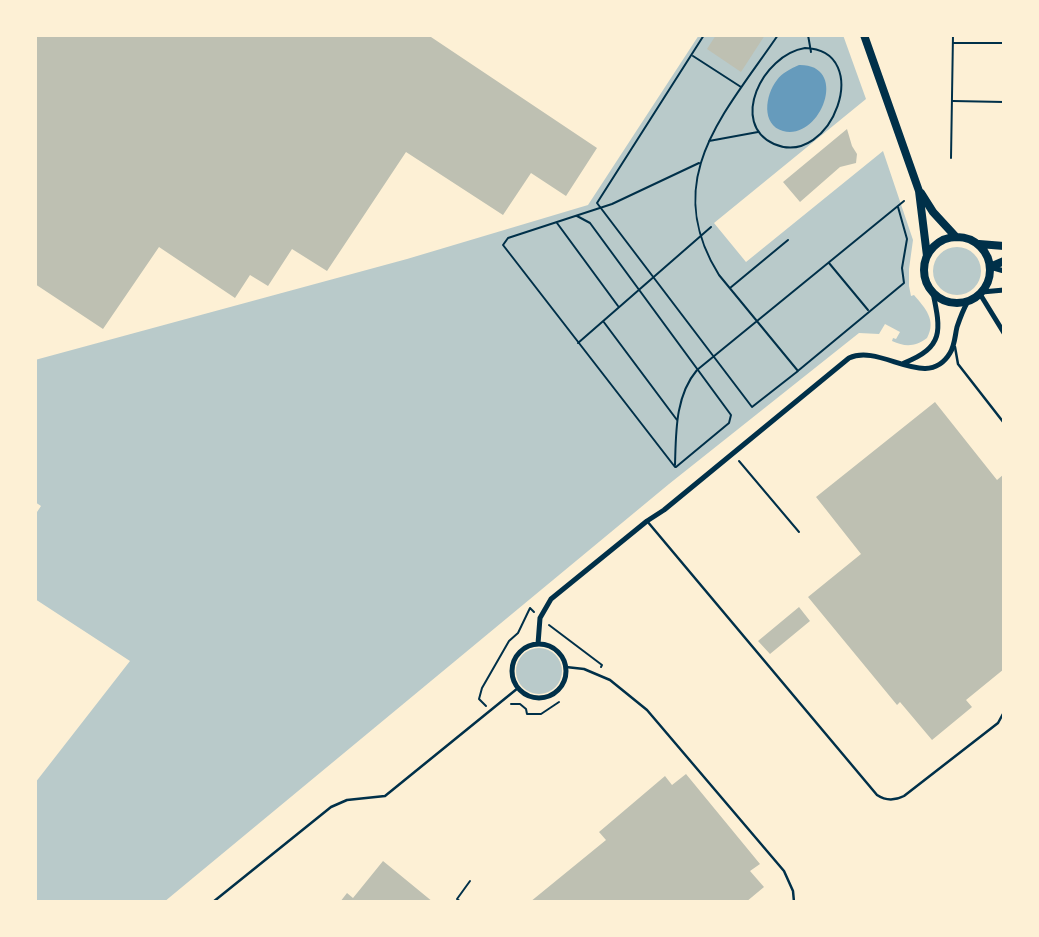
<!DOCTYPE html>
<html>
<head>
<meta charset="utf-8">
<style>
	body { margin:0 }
	#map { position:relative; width:1039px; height:937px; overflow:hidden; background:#fdf0d5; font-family:Commissioner,sans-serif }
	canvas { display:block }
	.frame { position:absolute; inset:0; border:37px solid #fdf0d5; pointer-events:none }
</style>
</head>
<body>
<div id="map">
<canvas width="1039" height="937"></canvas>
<div class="frame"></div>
</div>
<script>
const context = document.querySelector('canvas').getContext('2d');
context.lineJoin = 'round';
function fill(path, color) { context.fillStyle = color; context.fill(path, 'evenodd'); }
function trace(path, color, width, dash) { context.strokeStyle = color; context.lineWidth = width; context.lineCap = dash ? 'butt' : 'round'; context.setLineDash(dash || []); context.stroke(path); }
fill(new Path2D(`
	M699,35H843L866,99L714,223L746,262L883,151L913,240L909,269V286L911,296L914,295C925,308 937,320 927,338C915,347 905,347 892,341L893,338L896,339L900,332L885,324L879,334L859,333L669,484L164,902H35V783L130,661L35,599V515L41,506L35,502V360L407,259L588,205Z
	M933 271a24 24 0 1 1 48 0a24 24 0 1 1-48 0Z
	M516 671a23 23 0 1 1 46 0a23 23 0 1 1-46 0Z`), '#b9caca');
fill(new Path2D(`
	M799,65C850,64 821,141 783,131C761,125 765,95 777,80C782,73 790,69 799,65Z`), '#669bbc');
fill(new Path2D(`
	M35,35H428L597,148L566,196L531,173L503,215L406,152L327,271L292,249L268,286L250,275L235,298L159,247L103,329L35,284Z
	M716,35H765L741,72L707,49Z
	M847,129L852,146L857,154L856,163L840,167L800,202L783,182Z
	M935,402L997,480L1004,474V669L966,700L972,707L932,740L900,702L897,705L808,597L861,554L816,497Z
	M799,607L810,621L770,654L758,641Z
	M686,774L760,864L750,871L764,887L746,902H530L606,840L599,832L665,776L672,785Z
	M383,861L433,902H340L347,893L353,898Z`), '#bec0b2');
trace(new Path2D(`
	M704,35L597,203L752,407L798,371L719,275C659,179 725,113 778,35
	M808,35L811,52
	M953,43H1004
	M805,48C875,50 832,169 774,144C729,124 762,55 805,48Z
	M693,56L741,87
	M953,101L1004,102
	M709,141L758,132
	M951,158L953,35
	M577,216L590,223L731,415L729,423L676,467
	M557,223L618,306
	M829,263L868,310
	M730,288L788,240
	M603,321L677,420
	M578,343L711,227
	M799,370L904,283L902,268L907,239L898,207
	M739,461L799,532
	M675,465C676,433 675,396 697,370L904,201
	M675,467L503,245L508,238L612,204L699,163
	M549,625L602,665L601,667
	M511,704H520L526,709L527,714H541L559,702
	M486,706L479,699L482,688L509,641L518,633L530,608L534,612
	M461,902L457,899L470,881`), '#003049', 2);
trace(new Path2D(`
	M955,347L958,364L1004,423
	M647,521L877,795C886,801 894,801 904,796L998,723L1004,712
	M566,667L584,669L610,680L647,710L784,871L793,891L794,902
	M213,902L331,807L347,800L385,796L518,688`), '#003049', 2.5);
trace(new Path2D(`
	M990,267L1004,271
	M982,292L1004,290
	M980,294L1004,333
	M904,363C944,347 941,331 933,293
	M538,644L540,618L551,599L647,521L664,510L849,358C881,343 927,392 950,353C955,345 955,335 957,327C960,318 963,310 968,301
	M512 671a27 27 0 1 1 54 0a27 27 0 1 1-54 0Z`), '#003049', 5);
trace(new Path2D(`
	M864,35L919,191L927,256
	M921,193L933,212L956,237
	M924 270a33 33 0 1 1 66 0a33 33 0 1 1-66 0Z
	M979,244L1004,246
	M990,267L1004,261`), '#003049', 8);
</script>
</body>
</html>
